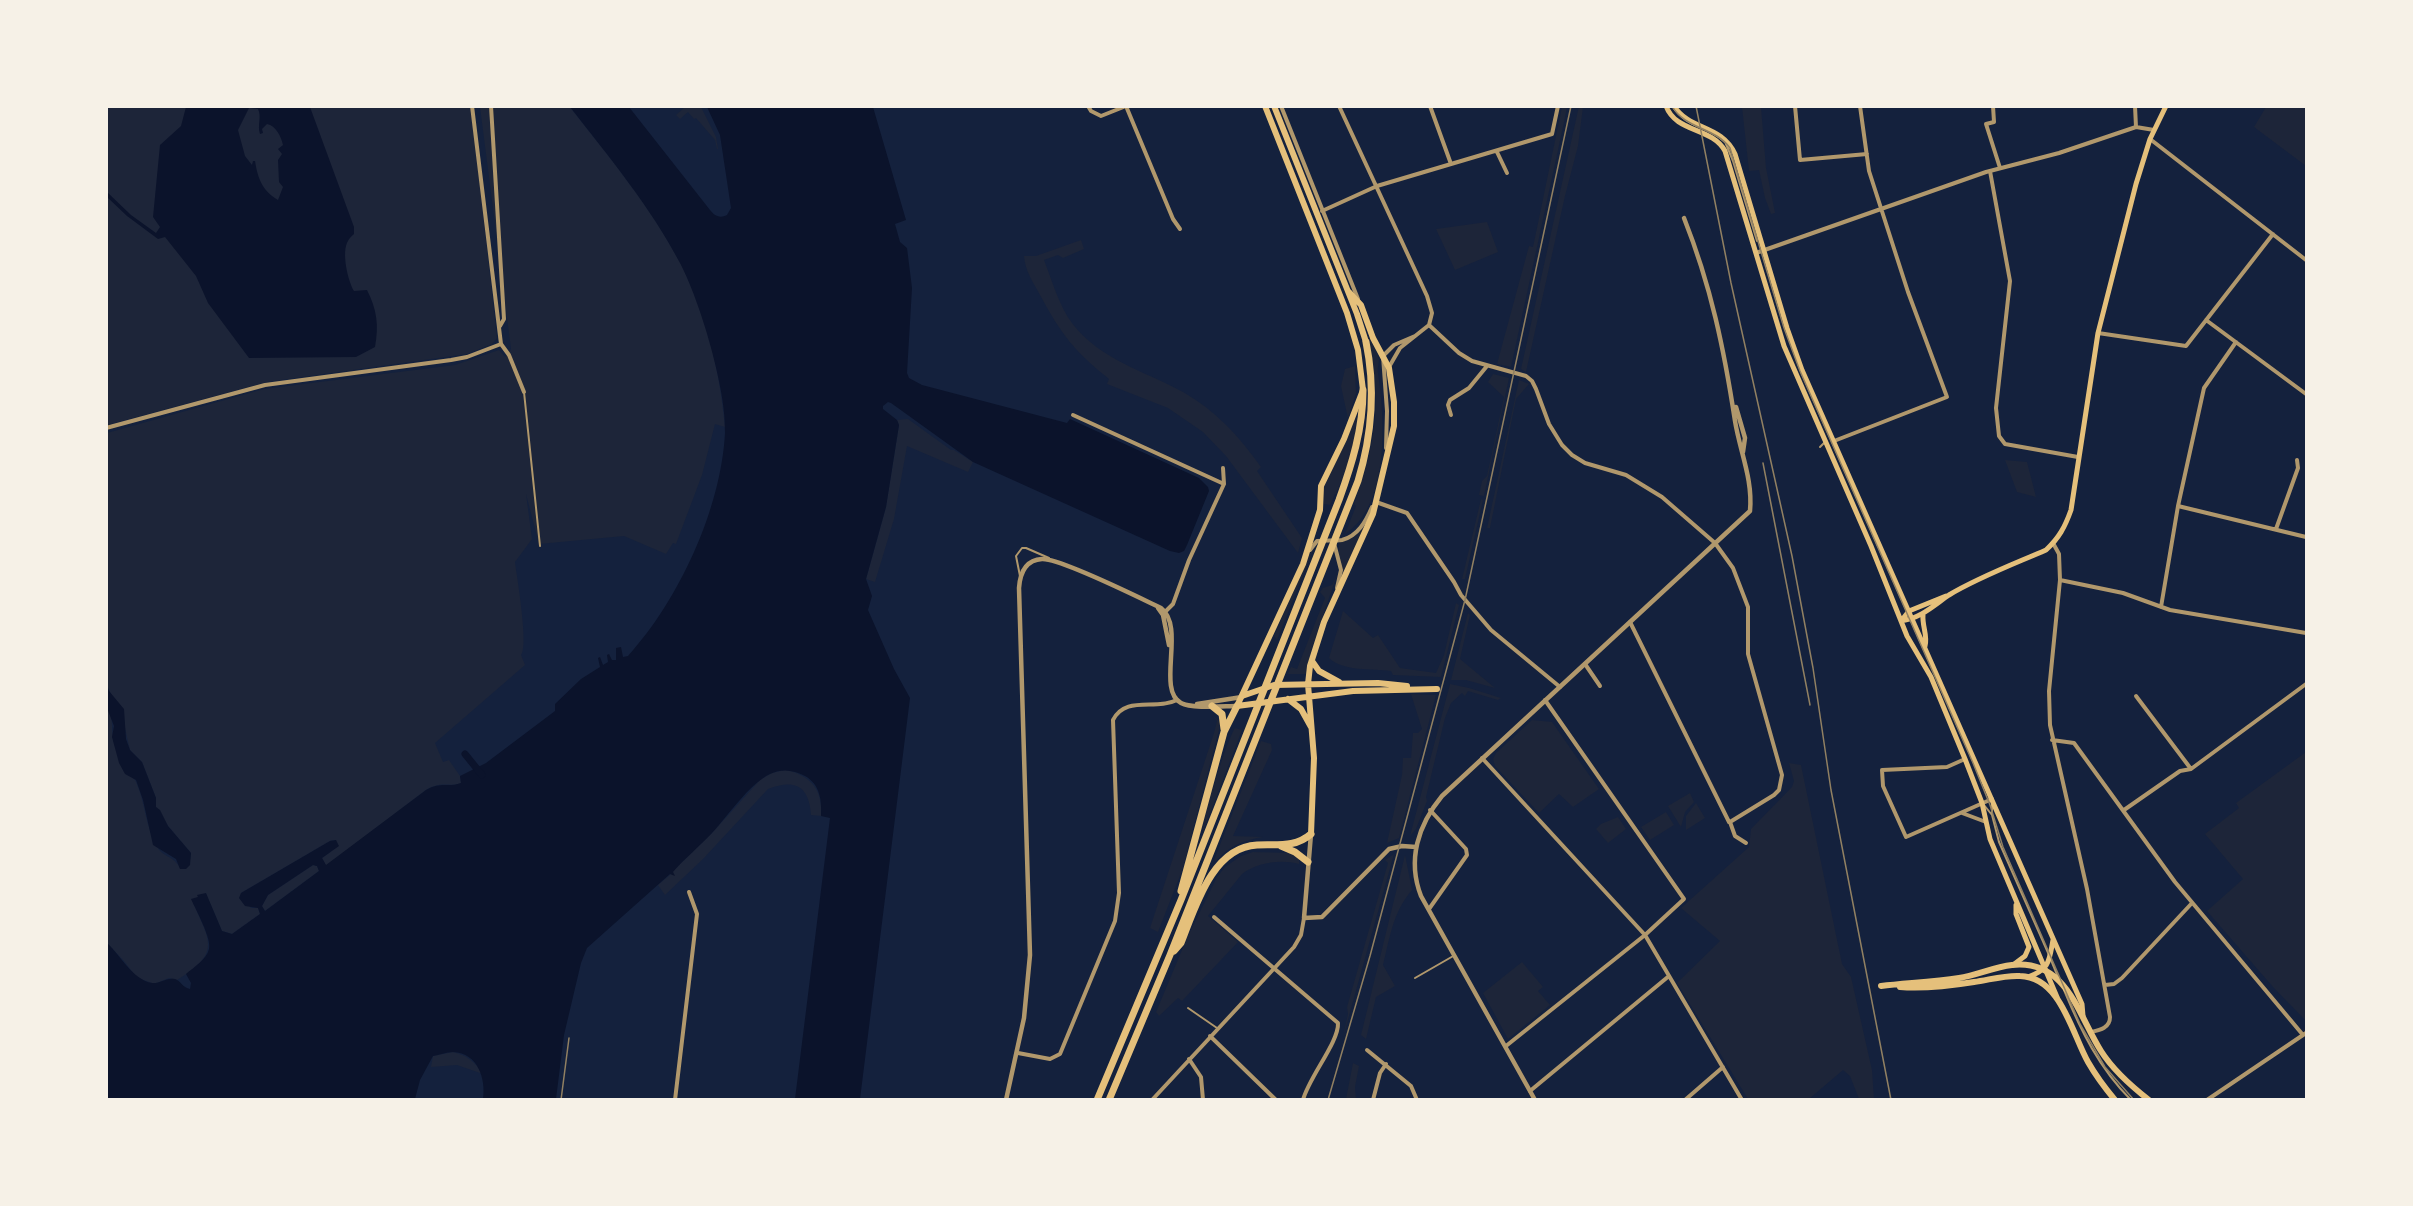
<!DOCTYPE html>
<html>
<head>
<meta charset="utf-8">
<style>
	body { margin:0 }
	#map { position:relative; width:2413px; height:1206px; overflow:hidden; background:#14213d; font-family:"Noto Serif",serif }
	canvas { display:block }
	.frame { position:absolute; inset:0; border:108px solid #f6f1e7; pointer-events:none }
</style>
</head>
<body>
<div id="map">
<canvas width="2413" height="1206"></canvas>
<div class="frame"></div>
</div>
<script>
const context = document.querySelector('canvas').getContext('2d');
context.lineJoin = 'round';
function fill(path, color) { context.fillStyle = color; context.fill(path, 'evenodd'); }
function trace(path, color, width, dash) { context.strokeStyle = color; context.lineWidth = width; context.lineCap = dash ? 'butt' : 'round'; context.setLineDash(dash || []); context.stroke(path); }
fill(new Path2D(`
	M1579,106L1583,107L1578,146L1565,196L1526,372L1521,369Z
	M106,107H471L497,338L492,344L467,354L267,382L107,425Z
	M480,107H570C609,157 651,207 681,264C706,312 720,372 725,427L715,424L702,475L676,544L673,543L666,554L624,536L539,544L526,494L532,539L515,562C517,578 529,646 521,655L525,665L435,743L443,762L449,760L460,776L461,783C449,788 443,780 426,790L326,866L322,858L329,853L336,840L330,841L241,893L251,908H258L260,914L232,934L222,931L206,894L192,900C209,941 223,952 177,980L169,978L154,984L136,977L124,961L107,943V708C114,717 111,728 113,738C115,748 121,764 127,773C130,776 134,777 136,782C146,804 145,827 158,848C164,858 173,855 181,869L189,865L191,853L168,826L156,807V798L142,762L130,750L124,724L107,685V433L264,389L455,365L499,350L505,357L511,349Z
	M685,107H701L716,137L718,149H717L715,140L696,118L694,119L688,112L680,119L676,115Z
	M1562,107H1567L1563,127L1511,367L1497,364L1529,246L1533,247Z
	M1742,107H1761L1766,168L1775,213L1771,214L1765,198L1759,170L1749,171Z
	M2266,107H2306V166L2254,127Z
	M1487,222L1498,252L1455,270L1436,229Z
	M1081,240L1084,249L1063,258L1058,255L1044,260C1052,280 1059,306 1072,323C1100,360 1145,371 1183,392C1215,410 1240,437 1261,467L1257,471L1302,538L1298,553L1226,456L1203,432L1168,408L1107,384L1109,379C1074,351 1061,334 1040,295C1033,282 1025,271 1024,256H1036Z
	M1370,338C1372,344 1378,353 1379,359C1379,364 1377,368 1378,373C1385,419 1390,505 1345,534L1356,506L1354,504C1375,446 1383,400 1368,339Z
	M1355,366L1356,393L1348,419L1341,386L1345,369Z
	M1493,374L1509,378L1484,496L1479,495L1482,481L1487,476L1504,397L1488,382Z
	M1519,380L1529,384L1516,399L1490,528H1487Z
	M1356,418H1358L1350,459L1336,494H1335L1330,505L1324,504V487Z
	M908,419L951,450H954L973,462L968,472L907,446L894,519L875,582L866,579L886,507L899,425L897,420Z
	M2005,460L2027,462L2036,497L2017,492Z
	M1481,499L1483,500L1465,579H1462Z
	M1363,528L1364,529L1342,575C1343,565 1336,551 1340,542L1354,537Z
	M1315,548L1312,553L1277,640L1274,636L1310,553Z
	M1337,575L1312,647L1306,674H1288L1291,667L1297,669L1325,598L1320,592L1323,588L1332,585Z
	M1456,603L1459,605L1441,677L1393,675L1391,671C1371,668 1344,672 1329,658L1343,611L1373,638L1378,635L1400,668L1436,673L1444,655Z
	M1468,613L1470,615L1460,659L1495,688L1466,680H1451Z
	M1450,684L1469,688L1501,698L1498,700L1468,691L1465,696L1462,693L1451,703L1445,718L1426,797L1427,801L1416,829L1410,836Z
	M1411,694L1436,695L1399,838L1387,843L1402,775L1403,758H1411L1413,733H1418L1422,729Z
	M1212,715L1220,722L1219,730L1183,868L1158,932L1150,928L1214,733L1217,721Z
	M1532,720L1552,722L1599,789L1573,807L1559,794L1539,813L1495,766L1493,759L1496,753Z
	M1235,728L1242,730L1203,832C1202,819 1227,740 1235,728Z
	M1261,741L1271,744L1272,750L1233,836L1263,837C1244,840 1229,846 1216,861L1214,860Z
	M2306,752V1021L2273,987L2207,911L2243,879L2205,834L2239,808L2236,803Z
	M1789,763L1801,765L1842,964L1851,977L1872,1070L1874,1099H1859L1850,1076L1843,1070L1809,1099H1748L1677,983L1720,941L1681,908L1749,847L1751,829L1792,787L1794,781Z
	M785,770C811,775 823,790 821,816L811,815C809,785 794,779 768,789L703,859L665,895L658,885L671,874H673V871L712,833L760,780L772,773Z
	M1690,793L1694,802L1685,812L1681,827L1668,806Z
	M1696,803L1705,818L1686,830V816Z
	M1666,812L1674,825L1650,840L1641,827Z
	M1618,817L1626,829L1608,843L1596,829L1601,824Z
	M1253,852L1291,853L1299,859V864C1280,859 1257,863 1242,874L1208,916L1238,942L1182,1001L1178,998L1159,1016L1156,1012L1187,938L1217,877L1225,867L1241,856Z
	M1394,854L1342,1041L1348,1014L1347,1007L1388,863L1385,860Z
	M1405,855L1412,890C1393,912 1390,937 1383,965L1395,986L1376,997L1366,1039L1361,1035Z
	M313,865L317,866L319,871L265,911L262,906L268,895Z
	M1522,962L1543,987L1538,991L1550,1005L1508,1039L1483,993Z
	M453,1052C468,1056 474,1061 483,1074L457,1065L431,1067L433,1056Z
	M1353,1063L1359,1066L1355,1087L1356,1099H1346Z`), '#1d2539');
fill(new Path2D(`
	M186,107H310L354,227V234C352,236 349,238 348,241C341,252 348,281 354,291L367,290C377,310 379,325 375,347L356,357L249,358L208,303L196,276L165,237L158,239L127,216L107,197V192L131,215L156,233L160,227L153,217L160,145L181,126ZM249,108L258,109C262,117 257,125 260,134L263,133L262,129L267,124C276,126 281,136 283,145L278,149L282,154L278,160L279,182L283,187L278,200C263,191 258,180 255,161H253L252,165L245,156L238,130Z
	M570,107H629L710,210C714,215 719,219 727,215L731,208L720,135L707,107H873L906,220L895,224L900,242L907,248L912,288L907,373L909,378L922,385L1067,423L1070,419L1199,478L1208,487L1209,491L1187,545L1184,551L1179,553L1170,551L973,462L891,403L888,402L883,406V409L897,420L899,425L886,507L866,579L872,596L868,610L894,669L910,698L860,1099H795L830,818L821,816C822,801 820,784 805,776C794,770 782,768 770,774C749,784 728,816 712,833C700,846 685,858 673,872L675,876L670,874L587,948L581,963L564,1035L556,1099H483C486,1079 478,1053 453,1052C447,1052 439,1055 433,1056L420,1080L415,1099H107V943C121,956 133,980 152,983C160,984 166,977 175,979C181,981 183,988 190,989L191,983L186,974C193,968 207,959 209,949C212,939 196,910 191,899L198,897L197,895L206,893L222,931L232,934L260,914L258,908L245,906L239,898L241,893L330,841L336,840L339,846L322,858L326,865L426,790C442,781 448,788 461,783L460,776L486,763L555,711V704L581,679L600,667L598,658L600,657L603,665L608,662L607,655L609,654L612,660H616V648L621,647L623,657L628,656C679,600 721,509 725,433C727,391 700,301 680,263C650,206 609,157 570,107ZM313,865L317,866L319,871L265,911L262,906L268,895Z
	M107,685L109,691L124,709L126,739L130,750L142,762L156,798V807L160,810L168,826L191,853L190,865L186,869H180L176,859L153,845L143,800L136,780L125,774L119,763L112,737L114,726L107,708Z`), '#0b132b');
trace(new Path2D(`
	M465,754L482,775`), '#0b132b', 7);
trace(new Path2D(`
	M1726,144L1733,161L1757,241
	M524,392L540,546
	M1820,447L1825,442
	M1020,576L1016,556L1022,548H1026L1049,558
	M1992,804V815L1999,842L2049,955
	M1984,805L1992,815
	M2051,960L2058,977
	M1415,978L1455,955
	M2064,990C2081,1031 2099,1068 2131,1100
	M1188,1008L1217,1028`), '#b1986c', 2);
trace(new Path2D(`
	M472,106L501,344
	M491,106L504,319L500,326
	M1088,106L1091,111L1101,116L1126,106L1173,219L1180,229
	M1281,106L1358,299
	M1339,106L1427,296L1432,313L1429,325
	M1430,106L1451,164
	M1795,106L1800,160L1867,154
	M1993,106L1994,122L1986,124L2000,168
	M2135,106L2136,127
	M2150,139L2306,260
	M1497,152L1507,173
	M1990,171L2010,281L1996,408L1999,436L2005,444L2078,457
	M1322,211L1377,186L1552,134L1558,106
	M1756,253L1986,172L2059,153L2136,127L2154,130
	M2206,320L2306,394
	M1429,325L1459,353L1472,361L1526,376L1532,381L1536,389L1549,424L1562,445L1572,455L1585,463L1626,475L1662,497L1715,543L1733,568L1748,607V654L1782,775L1779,790L1774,795L1730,822L1735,836L1746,843
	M2098,333L2186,346L2273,234
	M501,344L509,355L524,392
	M1389,367L1400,348L1429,325
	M1073,415L1224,484
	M1451,415L1448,405L1450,400L1469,388L1487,366
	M106,428L265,385L451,360L467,357L501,344
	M1834,441L1947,397L1908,292L1869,171L1860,106
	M1386,448L1387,411L1383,356L1394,345L1415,336
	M1376,502L1407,513L1454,582L1461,595L1491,630L1560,687
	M2178,506L2306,537
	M2276,529L2298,468L2297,460
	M1334,543L1341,570L1337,588
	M2053,543L2059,554L2060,580L2049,691L2050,725L2087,889L2110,1017C2110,1028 2100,1030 2091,1032
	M1310,550L1317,541C1326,540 1334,541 1342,540C1358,536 1366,521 1372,507
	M2060,580L2123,593L2170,610L2306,633
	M2161,607L2178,506L2204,388L2236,342
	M1163,614L1173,604L1189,560L1224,484L1223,468
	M1630,622L1729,822
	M1585,664L1600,686
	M2136,696L2191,769
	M2052,740L2074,743L2175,882L2303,1035
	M1482,758L1645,935L1742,1100
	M1965,759L1947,767L1882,770L1883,786L1906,837L1992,799
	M2124,810L2180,771L2191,769L2306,684
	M1962,813L1986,822
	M1429,909L1467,855L1466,849L1430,810
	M1214,917L1338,1023C1339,1042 1309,1077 1303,1100
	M2105,985L2114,984L2122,978L2192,903
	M1210,1036L1276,1100
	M1506,1046L1645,935L1684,899L1545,700
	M1367,1050L1411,1086L1417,1100
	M1018,1053L1050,1059L1060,1054L1115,921L1119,893L1113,720C1126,695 1155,711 1177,700
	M1189,1059L1201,1077L1203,1100
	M1530,1091L1669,976
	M675,1100L697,914L689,892
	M1152,1100L1294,947L1301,935L1304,918
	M1373,1100L1380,1073L1386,1064
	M1685,1100L1723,1067
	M2207,1100L2306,1033`), '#b1986c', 4);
trace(new Path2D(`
	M1736,407L1745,438L1743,452
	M1158,608L1163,615L1169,645
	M1197,704L1242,697
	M1311,834L1304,918L1322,917L1389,849L1402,846L1416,847
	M1006,1100L1024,1018L1030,955L1019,588C1020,574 1025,560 1042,559C1060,558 1140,598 1161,608C1186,627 1156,690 1181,703C1192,709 1224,706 1237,706
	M1535,1100L1421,896C1407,860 1418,825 1442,796L1750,511C1753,479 1740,452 1735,421C1724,349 1711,286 1684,218`), '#b1986c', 4.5);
trace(new Path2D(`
	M1666,106C1676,133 1712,127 1725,151L1784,346L1871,546L1907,636L1931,677L1965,759L1982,803L1990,839L2057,997
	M1674,106C1690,131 1721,124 1735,154L1787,328L1802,370L2082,1004L2083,1016
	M1923,615C1922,626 1928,636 1925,646
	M1901,621C1921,618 1933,606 1949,595C1979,577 2014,564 2046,550C2059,538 2065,527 2071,510L2098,333L2136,184L2150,139L2166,106
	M1901,621L1909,611L1946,596
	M2013,965L2025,956L2029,947L2016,914V905
	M2028,977C2050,969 2049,961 2053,940`), '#e5c07b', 5);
trace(new Path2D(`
	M1274,106L1357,314L1366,342
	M1312,661L1319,671L1339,682
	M1242,696L1274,685L1378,683L1407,686
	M1288,699L1301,709L1311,727
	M1237,706L1303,564L1320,510L1321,486L1344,439L1363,390L1358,350L1347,313L1265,106
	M1237,706L1353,691L1437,689
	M1311,834L1314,758L1308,684L1310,666L1324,622L1373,514L1394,426V402L1389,368L1373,338L1361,305L1348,291
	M1881,986C1907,983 1933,982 1959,978C1977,975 1994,967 2012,965C2067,959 2078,1015 2101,1051C2113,1070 2131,1086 2149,1100
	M1900,987C1925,989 1949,986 1974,982C1989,980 2005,975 2020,976C2061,977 2072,1034 2088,1062C2096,1076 2105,1088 2115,1100`), '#e5c07b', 6);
trace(new Path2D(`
	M1212,706L1222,714L1224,729
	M1281,846L1295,852L1308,862
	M1181,891L1224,732L1237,706
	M1174,951L1181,943C1195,908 1212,847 1257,845C1277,844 1295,848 1311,834
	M1097,1100L1181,900L1339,500C1352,464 1363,429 1363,390
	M1109,1100L1170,955L1358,481C1372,435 1376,390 1366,342`), '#e5c07b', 7);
trace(new Path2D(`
	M1672,106C1685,129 1715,127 1730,148L1784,328L1800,371L1973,763L1990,805L2003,847L2080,1024L2105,1067L2134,1100`), '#918062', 1.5);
trace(new Path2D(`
	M1696,106L1731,283L1792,556L1813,668L1831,790L1891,1100
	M1763,463L1810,705
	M561,1100L569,1038
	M1328,1100L1370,956L1465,600L1571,106`), '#918062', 1.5);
</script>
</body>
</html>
